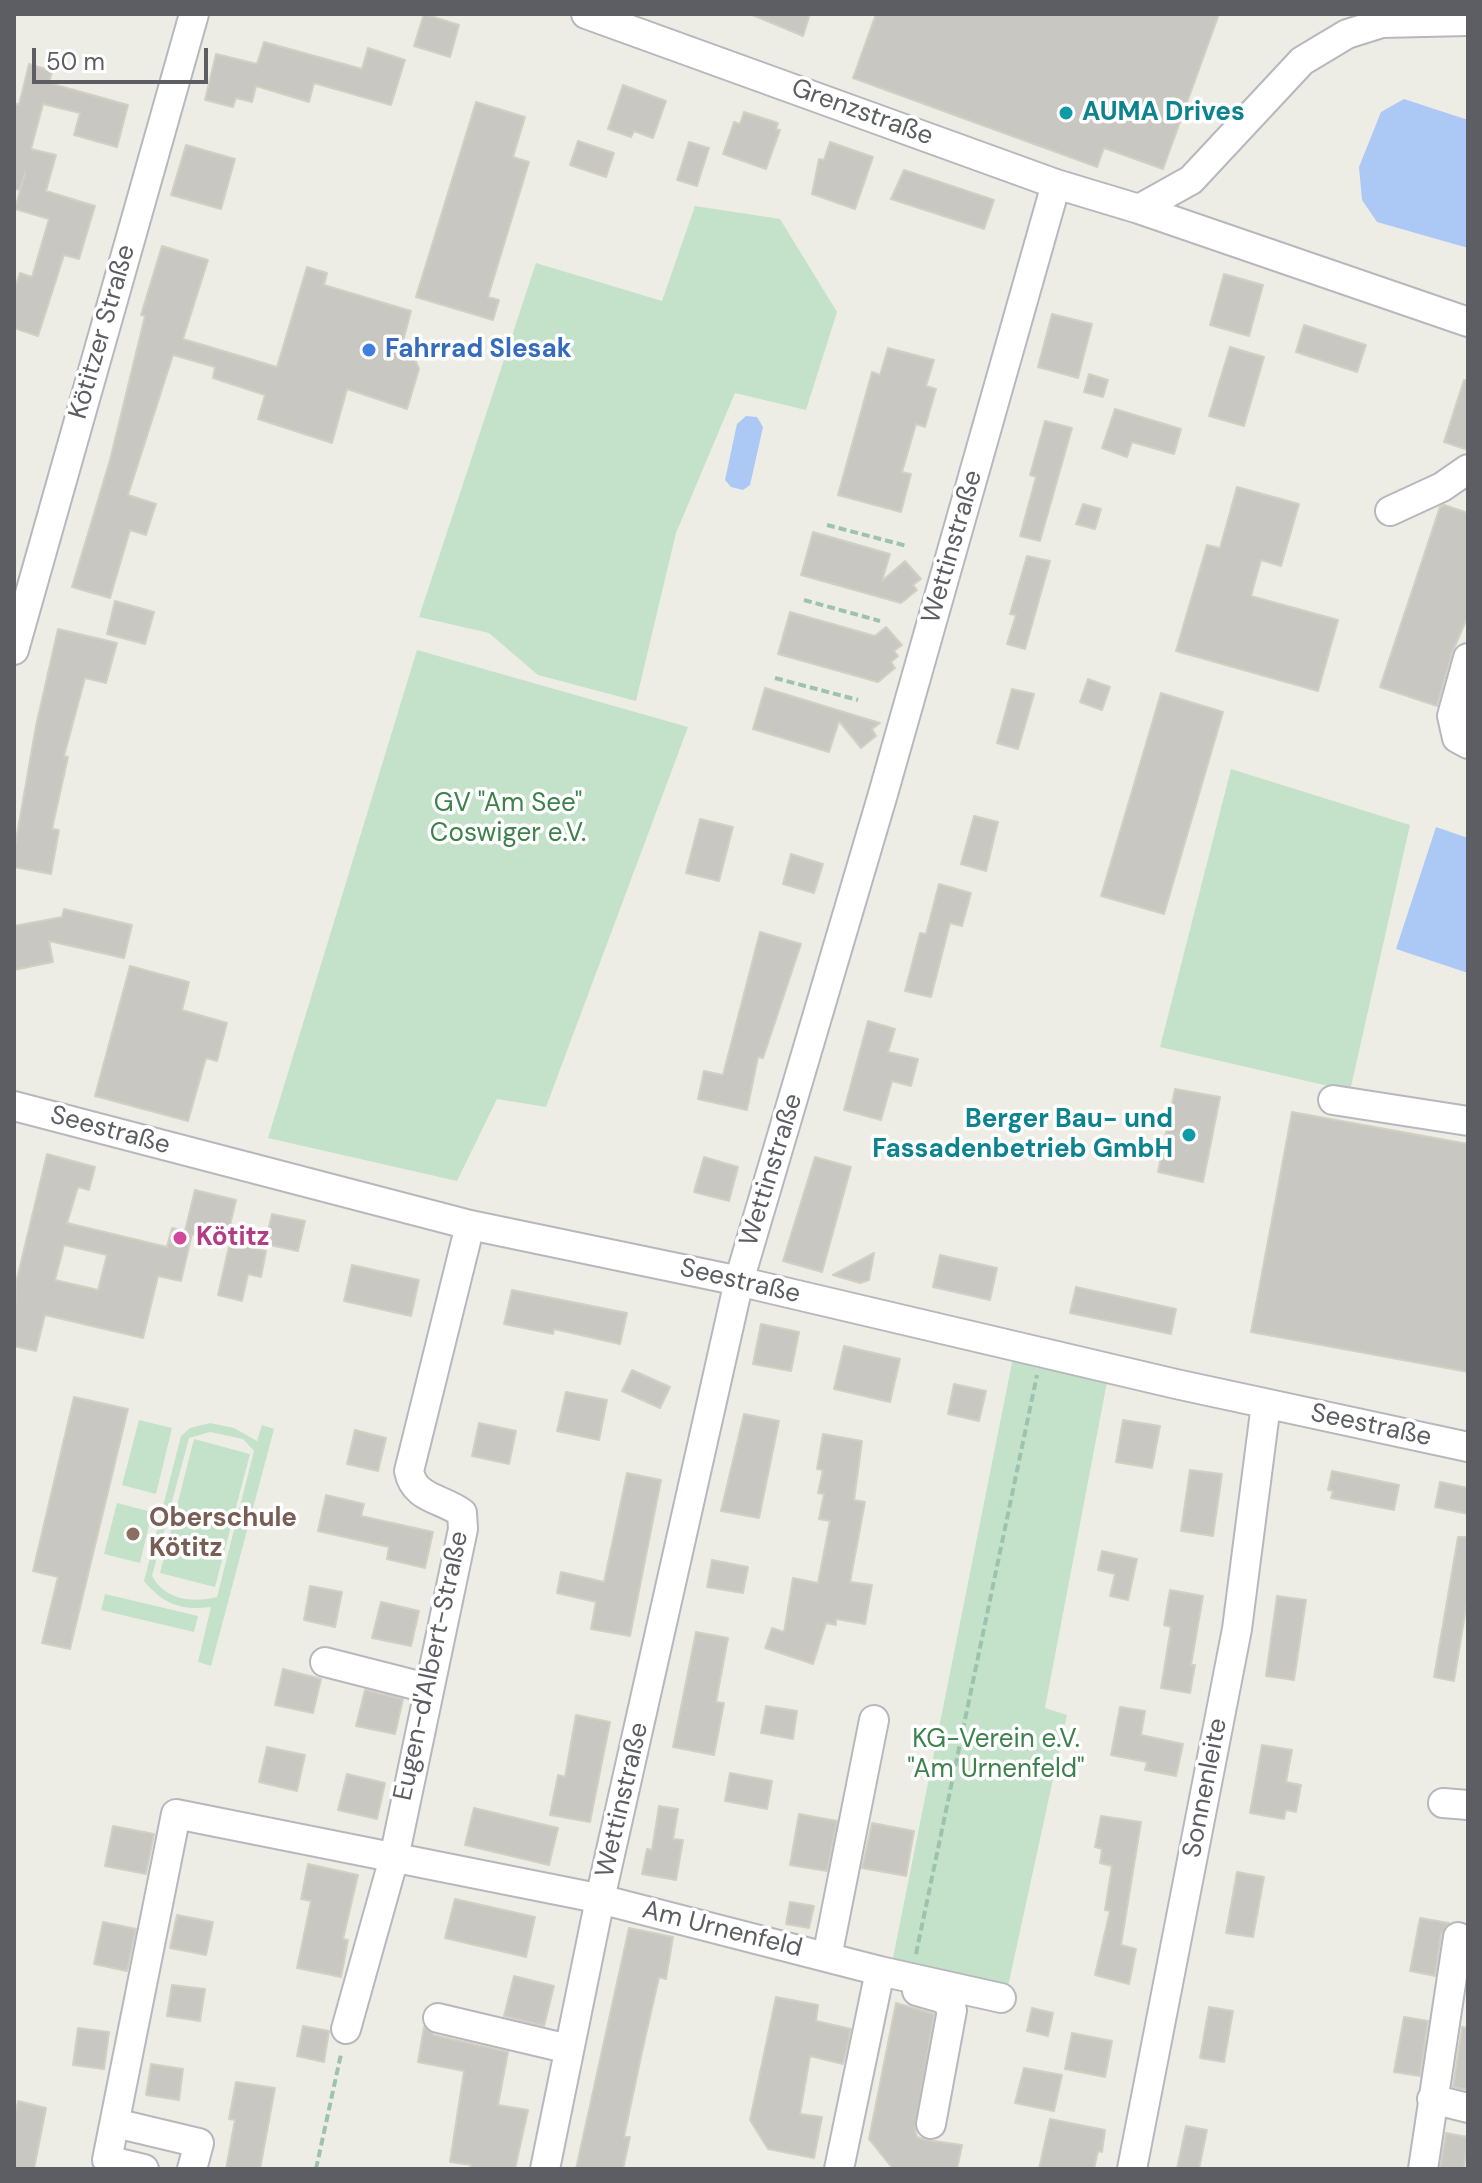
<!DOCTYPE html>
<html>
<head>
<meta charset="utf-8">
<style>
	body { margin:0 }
	#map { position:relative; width:1482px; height:2183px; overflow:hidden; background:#edede5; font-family:"DM Sans",sans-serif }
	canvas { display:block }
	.frame { position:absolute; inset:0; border:16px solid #5c5e63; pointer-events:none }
	.scale { position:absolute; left:32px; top:48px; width:176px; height:36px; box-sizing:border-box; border:4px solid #5c5e63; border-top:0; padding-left:10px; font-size:24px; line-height:28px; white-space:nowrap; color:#5c5e63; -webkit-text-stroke:6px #fff; paint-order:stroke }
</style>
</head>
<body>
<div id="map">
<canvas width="1482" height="2183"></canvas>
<div class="frame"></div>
<div class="scale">50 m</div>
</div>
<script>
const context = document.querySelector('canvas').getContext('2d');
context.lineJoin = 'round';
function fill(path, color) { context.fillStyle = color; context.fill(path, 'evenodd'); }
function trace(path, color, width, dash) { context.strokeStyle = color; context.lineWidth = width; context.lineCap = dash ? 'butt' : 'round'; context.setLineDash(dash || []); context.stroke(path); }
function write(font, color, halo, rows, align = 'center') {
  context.font = font + ' "DM Sans",sans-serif'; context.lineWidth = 7; context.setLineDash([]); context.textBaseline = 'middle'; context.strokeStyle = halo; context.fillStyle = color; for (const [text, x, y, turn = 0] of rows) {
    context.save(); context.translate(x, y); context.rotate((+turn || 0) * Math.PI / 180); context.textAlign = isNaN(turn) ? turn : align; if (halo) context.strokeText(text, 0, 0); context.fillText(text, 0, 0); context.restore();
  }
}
fill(new Path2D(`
	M695,206L780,219L837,312L806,410L735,393L676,533L636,701L538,675L489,633L419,617L536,263L662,301Z
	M417,650L688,727L546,1107L497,1099L457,1181L268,1138Z
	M1231,769L1410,825L1350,1091L1160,1047Z
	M1013,1358L1107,1382L1045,1708L1067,1715L1007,1991L892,1963Z
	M139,1420L172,1428L156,1494L122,1485Z
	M210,1423L234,1428L257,1441L262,1425L274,1429L211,1666L198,1662L211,1607C182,1611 163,1604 144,1581L181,1436L190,1428ZM210,1432L243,1439L254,1451L217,1597C192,1603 165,1600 152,1576L189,1438Z
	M194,1439L250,1454L215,1587L160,1573Z
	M117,1503L152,1512L140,1563L104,1554Z
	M105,1594L198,1616L194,1632L101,1610Z`), '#c4e2c9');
fill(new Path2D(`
	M1404,99L1468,120V248L1377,222L1362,200L1359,167L1381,112Z
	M746,416L757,417L763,427L750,485L743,490L731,487L725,480L737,424Z
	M1436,827L1468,838V973L1396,949Z`), '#acc9f6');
const building = new Path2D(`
	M424,14L459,25L450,57L414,46Z
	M750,14H810L803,36Z
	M876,14H1219L1163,169L1104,148L1097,167L853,78Z
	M264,42L362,69L368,48L405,60L391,105L314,83L309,102L256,86L252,102L236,98L233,107L205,100L216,54L257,64Z
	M29,64L52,71L49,83L128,105L117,147L74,135L80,113L43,104L31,149L56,155L46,191L95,206L79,259L64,255L38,336L14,328V291L20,273L32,277L49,219L15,209L25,173L20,190L14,189V103L19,105Z
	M623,85L666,101L653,138L634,131L631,137L608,129Z
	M476,102L525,117L513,157L529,162L488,297L499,300L493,320L416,297Z
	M744,112L778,123L776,129L780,130L766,169L723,154L734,122L740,124Z
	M578,141L614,153L606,177L570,165Z
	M689,142L709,148L697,186L677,180Z
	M830,142L873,157L855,209L812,194L819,159L824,160Z
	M186,145L235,159L221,209L171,195Z
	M904,170L994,200L984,229L891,199Z
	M162,246L208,260L183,339L277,367L307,267L327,273L324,285L411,311L401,349L412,352L419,369L407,409L347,389L332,443L258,419L265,395L213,378L215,367L173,355L128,495L156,504L146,535L130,530L110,598L72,587L110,460L145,316L141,315Z
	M1224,274L1263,285L1249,336L1210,325Z
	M1052,314L1092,324L1078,378L1038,367Z
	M1304,325L1366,345L1357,372L1296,352Z
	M1230,347L1264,357L1244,426L1209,416Z
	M888,348L934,360L926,386L936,389L925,427L916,424L902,472L911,474L901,512L838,495L872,372L880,375Z
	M1089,374L1108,380L1103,397L1084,392Z
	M1464,380L1468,381V450L1444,442Z
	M1115,409L1181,429L1174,454L1132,442L1127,457L1102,448Z
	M1045,421L1072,428L1040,541L1020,536L1036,477L1030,475Z
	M1237,487L1299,504L1281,566L1261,560L1251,596L1338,620L1318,691L1176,651L1207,545L1220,548Z
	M1083,504L1101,509L1095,529L1076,524Z
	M1444,505L1468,513V616L1452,653L1437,706L1380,687L1440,507Z
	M813,532L890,554L882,581L905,561L921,579L913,585L917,590L901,603L801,575Z
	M1027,556L1050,561L1025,649L1007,644L1016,615L1010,614Z
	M115,601L154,612L145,644L107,634Z
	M790,612L875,636L886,627L902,645L894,651L898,656L891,662L895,668L878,682L778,654Z
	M58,629L117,643L106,683L85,678L64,756L68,757L52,829L59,830L51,874L14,867V852L36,726Z
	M1088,679L1110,687L1102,710L1080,702Z
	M765,688L880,723L872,729L876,736L861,748L839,721L829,752L753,729Z
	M1012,689L1034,694L1018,749L997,743Z
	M1161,693L1223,712L1164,914L1101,896Z
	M974,816L998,822L986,871L961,864Z
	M700,819L733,827L719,881L686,873Z
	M791,854L823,864L814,893L783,884Z
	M939,884L971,893L962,926L950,923L931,997L905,991L920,933L926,934Z
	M64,909L132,925L124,958L49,941L53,962L14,970V926L62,917Z
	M760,932L801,944L763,1058L758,1057L747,1110L698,1099L704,1071L723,1075Z
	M130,966L189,982L182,1010L227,1023L217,1061L206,1058L188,1121L95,1096Z
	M868,1021L895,1029L888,1052L918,1059L911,1086L892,1081L881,1120L844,1110Z
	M1175,1089L1220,1097L1203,1182L1158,1172Z
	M1292,1112L1468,1144V1372L1251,1332Z
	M47,1154L95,1167L89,1190L78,1187L67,1223L167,1247L172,1228L185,1231L195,1190L236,1200L226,1242L192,1234L181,1281L158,1276L143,1338L45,1315L36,1351L14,1346L16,1283ZM64,1245L107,1255L98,1290L55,1280Z
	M704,1157L738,1167L729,1201L694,1192Z
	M815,1157L851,1167L822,1272L783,1261Z
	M272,1214L305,1221L298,1251L265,1244Z
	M230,1242L266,1251L261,1277L248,1274L242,1301L218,1295Z
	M874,1253L869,1280L860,1283L833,1275Z
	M940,1255L997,1268L990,1300L933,1287Z
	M352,1265L419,1280L411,1316L344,1301Z
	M1076,1287L1176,1309L1171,1334L1070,1313Z
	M512,1290L627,1313L620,1344L554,1329L553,1334L504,1324Z
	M761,1324L799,1332L791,1371L753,1364Z
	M844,1346L900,1359L890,1402L834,1389Z
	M632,1370L670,1387L660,1408L622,1391Z
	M954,1384L986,1391L979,1421L948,1414Z
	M566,1392L607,1400L599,1440L557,1431Z
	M74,1397L128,1409L70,1649L42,1643L58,1577L33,1571Z
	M744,1414L779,1421L759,1518L721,1511Z
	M1123,1420L1160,1426L1152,1468L1116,1462Z
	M479,1423L516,1431L509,1464L472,1456Z
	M355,1430L386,1438L378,1471L347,1464Z
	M823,1434L862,1441L854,1500L865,1502L850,1582L872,1585L865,1624L836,1619V1625L826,1623L813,1664L765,1648L772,1628L784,1632L793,1578L818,1583L830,1521L819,1519L824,1494L818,1493L823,1470L817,1469Z
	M1190,1470L1222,1474L1213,1536L1181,1531Z
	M1332,1471L1399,1485L1394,1510L1331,1498L1333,1491L1328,1490Z
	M627,1473L661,1480L630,1636L591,1629L596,1602L557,1593L561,1572L604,1582Z
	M1440,1482L1468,1488V1514L1435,1507Z
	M326,1495L364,1504L361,1516L433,1532L425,1568L387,1559L389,1547L318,1531Z
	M1458,1537H1468V1596L1454,1681L1434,1677Z
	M1102,1551L1137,1559L1128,1600L1110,1596L1115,1574L1098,1570Z
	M712,1560L748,1567L743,1593L707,1587Z
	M310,1586L342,1592L335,1627L304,1620Z
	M1170,1590L1203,1596L1191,1665H1195L1190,1693L1161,1688L1171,1627L1164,1625Z
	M1277,1596L1306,1600L1294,1680L1266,1676Z
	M381,1602L419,1611L411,1646L372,1638Z
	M696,1632L728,1638L716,1702L724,1703L714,1755L673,1747Z
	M283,1669L321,1679L313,1713L275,1705Z
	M365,1690L403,1699L395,1734L356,1726Z
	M766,1706L797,1711L793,1739L761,1733Z
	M1120,1707L1145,1711L1141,1735L1183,1744L1176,1776L1145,1770L1147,1762L1111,1755Z
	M576,1715L610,1722L590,1822L550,1815L558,1775L565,1777Z
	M1262,1745L1292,1750L1286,1782L1301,1785L1296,1812L1286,1810L1284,1819L1250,1813Z
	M267,1747L305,1755L297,1791L259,1782Z
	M730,1773L772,1781L767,1809L725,1801Z
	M347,1774L385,1783L377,1819L338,1810Z
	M659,1806L678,1809L673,1839L683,1840L676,1880L642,1874L647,1849L652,1850Z
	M474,1808L558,1828L549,1865L465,1845Z
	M799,1814L837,1821L827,1871L790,1865Z
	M1101,1816L1141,1822L1121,1945L1136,1949L1129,1984L1095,1975L1110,1911L1105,1910L1112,1866L1100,1863L1102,1849L1095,1847Z
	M872,1823L914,1831L906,1876L862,1868Z
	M113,1826L154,1834L146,1874L105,1866Z
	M308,1864L358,1875L343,1939L348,1940L341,1977L297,1968L311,1901L301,1899Z
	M1237,1872L1264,1877L1253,1937L1226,1933Z
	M455,1899L535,1917L526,1957L445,1938Z
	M790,1902L814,1906L809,1928L786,1924Z
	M177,1915L213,1922L206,1955L170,1948Z
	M1420,1918L1449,1923L1441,1934L1435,1976L1410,1971Z
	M103,1922L136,1929L127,1971L94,1964Z
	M629,1928L673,1937L666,1979L659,1977L642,2052L624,2137H630L623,2169H576Z
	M514,1976L554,1986L544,2026L504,2016Z
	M172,1985L205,1989L200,2021L167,2016Z
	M776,1997L818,2005L816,2021L851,2029L843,2064L810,2056L800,2114L822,2117L814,2158L768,2149L750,2120Z
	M896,2003L934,2014L915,2129L917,2137L927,2140L962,2145L957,2169H893L869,2139Z
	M1209,2007L1233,2011L1224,2062L1200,2058Z
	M1032,2008L1053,2013L1048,2036L1027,2031Z
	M1404,2017L1428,2021L1420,2076L1394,2072Z
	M303,2026L329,2031L324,2062L297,2056Z
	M424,2027L434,2035L508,2052L498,2105L528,2110L515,2169H470L471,2165L450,2162L464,2071L418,2062Z
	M1462,2027L1468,2028V2090L1453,2087Z
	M78,2028L109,2032L104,2069L73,2065Z
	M1072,2033L1112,2041L1105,2077L1065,2069Z
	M151,2064L183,2069L179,2100L146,2095Z
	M1024,2068L1062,2075L1054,2111L1015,2103Z
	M236,2082L275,2088L260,2169H226L235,2120L229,2119Z
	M18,2101L46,2108L34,2169H14V2119Z
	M1050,2119L1105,2130L1102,2152L1098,2151L1094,2169H1039Z
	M1186,2126L1207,2130L1199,2169H1177Z
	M1446,2133L1468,2137L1464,2169H1440Z`);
fill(building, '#c9c7c1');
trace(building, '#d1d0c3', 2);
const minor = new Path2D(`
	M586,14L1056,184L1139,209L1191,180L1302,61L1347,34L1382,23L1468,21
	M1139,209L1468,322
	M1390,511L1442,487L1468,469
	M14,650L194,14
	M1468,658L1452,716L1457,738L1468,744
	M1333,1100L1468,1121
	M14,1106L470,1225L725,1278L1176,1384L1468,1447
	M325,1662L427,1688
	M1443,1803L1468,1805
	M827,1957L874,1720
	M917,1991L945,1999L952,2010L931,2124
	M438,2018L569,2049
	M346,2029L394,1858L463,1529L462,1513C442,1498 414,1499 409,1471L470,1225
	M1432,2099L1468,2108
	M115,2123L199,2143L192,2169
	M144,2169L107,2160L176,1814L592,1897L880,1971L1001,1998
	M545,2169L600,1899L739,1281L883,794L1056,184
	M839,2169L880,1971
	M1132,2169L1237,1629L1266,1404
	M1423,2169L1458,1937`);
trace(minor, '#b7b8bd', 32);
trace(new Path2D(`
	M827,525L907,546
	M804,600L880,621
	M775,678L858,700
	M916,1954L1037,1375
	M316,2169L341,2054`), '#9dc3af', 4, [8, 4]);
trace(minor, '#fff', 28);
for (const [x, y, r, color] of [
	[1066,113,8,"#0f9aa8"],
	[369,350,8,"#3f7fe0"],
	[1189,1135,8,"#0f9aa8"],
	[180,1238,8,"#d1479c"],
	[133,1534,8,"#8d6e63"]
]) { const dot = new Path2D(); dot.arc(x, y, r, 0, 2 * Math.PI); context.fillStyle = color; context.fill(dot); trace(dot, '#fff', 3); }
write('26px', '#5c5e63', '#fff', [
	["Grenzstraße",862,113,20],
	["Kötitzer Straße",103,332,-74],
	["Wettinstraße",953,547,-74],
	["Seestraße",110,1131,15],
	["Wettinstraße",772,1170,-73],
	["Seestraße",740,1282,13],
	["Seestraße",1371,1426,12],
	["Eugen-d'Albert-Straße",432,1666,-78],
	["Sonnenleite",1206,1788,-79],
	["Wettinstraße",623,1800,-77],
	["Am Urnenfeld",722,1930,14]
]);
write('bold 26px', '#0d838f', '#fff', [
	["AUMA Drives",1082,113],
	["Berger Bau- und",1173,1120,"right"],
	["Fassadenbetrieb GmbH",1173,1150,"right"]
], 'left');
write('bold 26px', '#366cbe', '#fff', [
	["Fahrrad Slesak",385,350]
], 'left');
write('26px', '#3e814d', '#fff', [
	["GV \"Am See\"",508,804],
	["Coswiger e.V.",508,834],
	["KG-Verein e.V.",996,1740],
	["\"Am Urnenfeld\"",996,1770]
]);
write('bold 26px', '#b23c85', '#fff', [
	["Kötitz",196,1238]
], 'left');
write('bold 26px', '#785e54', '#fff', [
	["Oberschule",149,1519],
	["Kötitz",149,1549]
], 'left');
</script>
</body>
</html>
